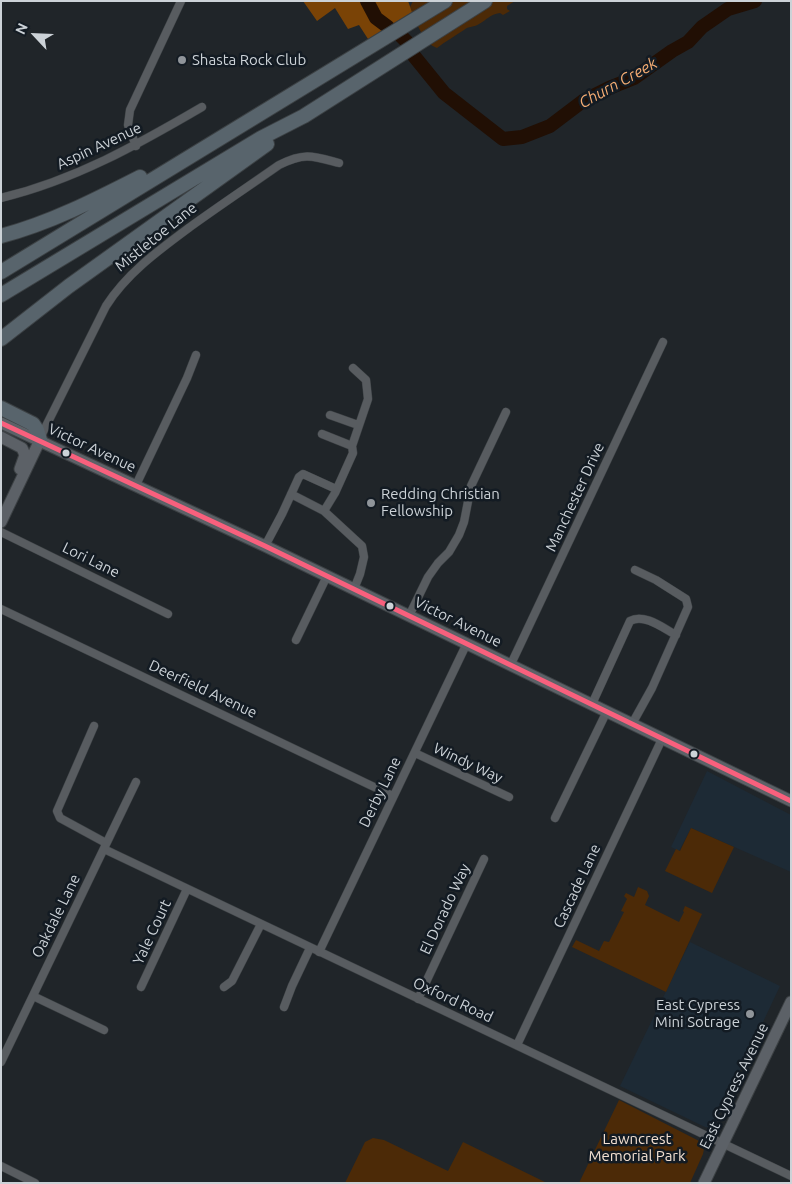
<!DOCTYPE html>
<html>
<head>
<meta charset="utf-8">
<style>
	body { margin:0 }
	#map { position:relative; width:792px; height:1184px; overflow:hidden; background:#202529; font-family:Ubuntu,sans-serif }
	canvas { display:block }
	.frame { position:absolute; inset:0; border:2px solid #ccd2d7; pointer-events:none }
	.north { position:absolute; left:10px; top:10px; width:50px; height:50px; -webkit-text-stroke:4px #131b23; paint-order:stroke; rotate:295deg; font-size:14px; font-weight:700; line-height:20px; text-align:center; color:#ccd2d7 }
	.north::after { content:''; display:block; margin:auto; width:18px; height:22px; background:#ccd2d7; clip-path:polygon(50% 0,100% 100%,50% 72%,0 100%) }
</style>
</head>
<body>
<div id="map">
<canvas width="792" height="1184"></canvas>
<div class="frame"></div>
<div class="north">N</div>
</div>
<script>
const context = document.querySelector('canvas').getContext('2d');
context.lineJoin = 'round';
function fill(path, color) { context.fillStyle = color; context.fill(path, 'evenodd'); }
function trace(path, color, width, dash) { context.strokeStyle = color; context.lineWidth = width; context.lineCap = dash ? 'butt' : 'round'; context.setLineDash(dash || []); context.stroke(path); }
function write(font, color, halo, rows, align = 'center') {
  context.font = font + ' Ubuntu,sans-serif'; context.lineWidth = 5; context.setLineDash([]); context.textBaseline = 'middle'; context.strokeStyle = halo; context.fillStyle = color; for (const [text, x, y, turn = 0] of rows) {
    context.save(); context.translate(x, y); context.rotate((+turn || 0) * Math.PI / 180); context.textAlign = isNaN(turn) ? turn : align; if (halo) context.strokeText(text, 0, 0); context.fillText(text, 0, 0); context.restore();
  }
}
fill(new Path2D(`
	M707,771L791,815V872L691,828L679,851L671,847Z
	M690,942L780,986L714,1126L710,1128L705,1127L620,1086Z`), '#1d2a35');
fill(new Path2D(`
	M413,1L422,2L515,1L507,6V9L510,11L503,15L500,13C489,15 488,19 479,24C475,27 468,26 464,30C455,36 446,41 437,48C423,43 416,21 410,7Z
	M691,828L734,847L712,893L665,871L676,849L680,851Z
	M638,887L647,891L649,896L645,905L679,922L684,912L683,911L685,906L702,914L666,992L572,947L576,940L599,951L604,941L609,942L624,912L621,911L627,899L624,896L626,893L634,897Z
	M619,1100L705,1144L703,1154L690,1183H579Z
	M373,1138L384,1140L448,1171L463,1142L547,1183H345L365,1142Z`), '#4c2a07');
fill(new Path2D(`
	M303,1H408L412,12L368,39L359,25L348,29L335,8L317,21Z`), '#7a4306');
trace(new Path2D(`
	M367,1L376,18L388,27
	M401,36L407,42
	M414,56L444,93L503,139L522,137L550,126L583,101L609,88L634,78L672,51L688,42L702,27L728,9L755,1`), '#210f04', 14);
const street = new Path2D(`
	M136,146L128,125L130,110L181,1
	M1,198C75,180 137,145 202,107
	M330,415L358,425
	M322,434L352,446
	M40,438L106,306C127,273 159,250 190,227C219,206 249,186 279,165C305,152 313,156 339,163
	M136,485L187,378L196,355
	M291,494L324,511L362,546L364,557L360,574L354,589
	M324,511L335,493L353,453L352,446L368,399L366,380L353,368
	M1,532L168,614
	M265,546L282,514L299,477L303,474L336,489
	M1,609L393,796
	M409,616L428,577L438,563L449,552L459,535L464,522L471,486L506,412
	M296,640L327,576
	M511,664L663,342
	M592,704L630,621C644,613 663,628 676,635
	M632,724L652,688L688,607L686,599L656,580L635,570
	M94,726L57,811L60,818L106,843
	M415,753L509,797
	M555,818L607,711
	M104,849L791,1176
	M319,952L467,643
	M141,987L187,889
	M224,987L232,981L261,924
	M33,996L104,1030
	M418,999L484,859
	M284,1007L292,986L310,948
	M517,1045L662,739
	M1,1062L136,782
	M1,1166L35,1183`);
const secondary = new Path2D(`
	M1,423L265,546L791,801
	M1,437L22,448L25,455L20,469
	M1,522L40,440
	M704,1183L791,1002`);
const highway = new Path2D(`
	M1,236C50,223 95,200 140,177
	M1,272L445,1
	M1,295L261,138L304,116L485,1
	M1,339L69,286L267,144
	M1,408L33,424L37,430L40,440`);
trace(street, '#3c4144', 9);
trace(secondary, '#3c4144', 13);
trace(highway, '#3c4144', 16);
trace(street, '#585c60', 8);
trace(secondary, '#5c6167', 11);
trace(highway, '#58646c', 14);
trace(new Path2D(`
	M1,423L265,546L791,801`), '#f8607d', 5);
for (const [x, y, r, color] of [
	[182,60,5,"#90959a"],
	[66,453,4.5,"#ccd2d7"],
	[371,503,5,"#90959a"],
	[390,606,4.5,"#ccd2d7"],
	[694,754,4.5,"#ccd2d7"],
	[750,1014,5,"#90959a"]
]) { const dot = new Path2D(); dot.arc(x, y, r, 0, 2 * Math.PI); context.fillStyle = color; context.fill(dot); trace(dot, '#131b23', 2); }
write('15px', '#ccd2d7', '#131b23', [
	["Shasta Rock Club",192,60],
	["Redding Christian",381,494],
	["Fellowship",381,511],
	["East Cypress",740,1005,"right"],
	["Mini Sotrage",740,1022,"right"]
], 'left');
write('15px', '#ccd2d7', '#131b23', [
	["Aspin Avenue",99,146,-25],
	["Mistletoe Lane",156,237,-39],
	["Victor Avenue",92,448,25],
	["Manchester Drive",575,497,-65],
	["Lori Lane",91,560,26],
	["Victor Avenue",458,622,26],
	["Deerfield Avenue",203,689,25],
	["Windy Way",468,763,25],
	["Derby Lane",380,792,-64],
	["Cascade Lane",577,886,-65],
	["El Dorado Way",445,909,-65],
	["Oakdale Lane",56,916,-64],
	["Yale Court",152,932,-65],
	["Oxford Road",453,1000,25],
	["East Cypress Avenue",734,1086,-64]
]);
write('15px', '#f3e0d1', '#131b23', [
	["Lawncrest",637,1139],
	["Memorial Park",637,1156]
]);
write('italic 16px', '#f6ad73', '#131b23', [
	["Churn Creek",618,83,-29]
]);
</script>
</body>
</html>
